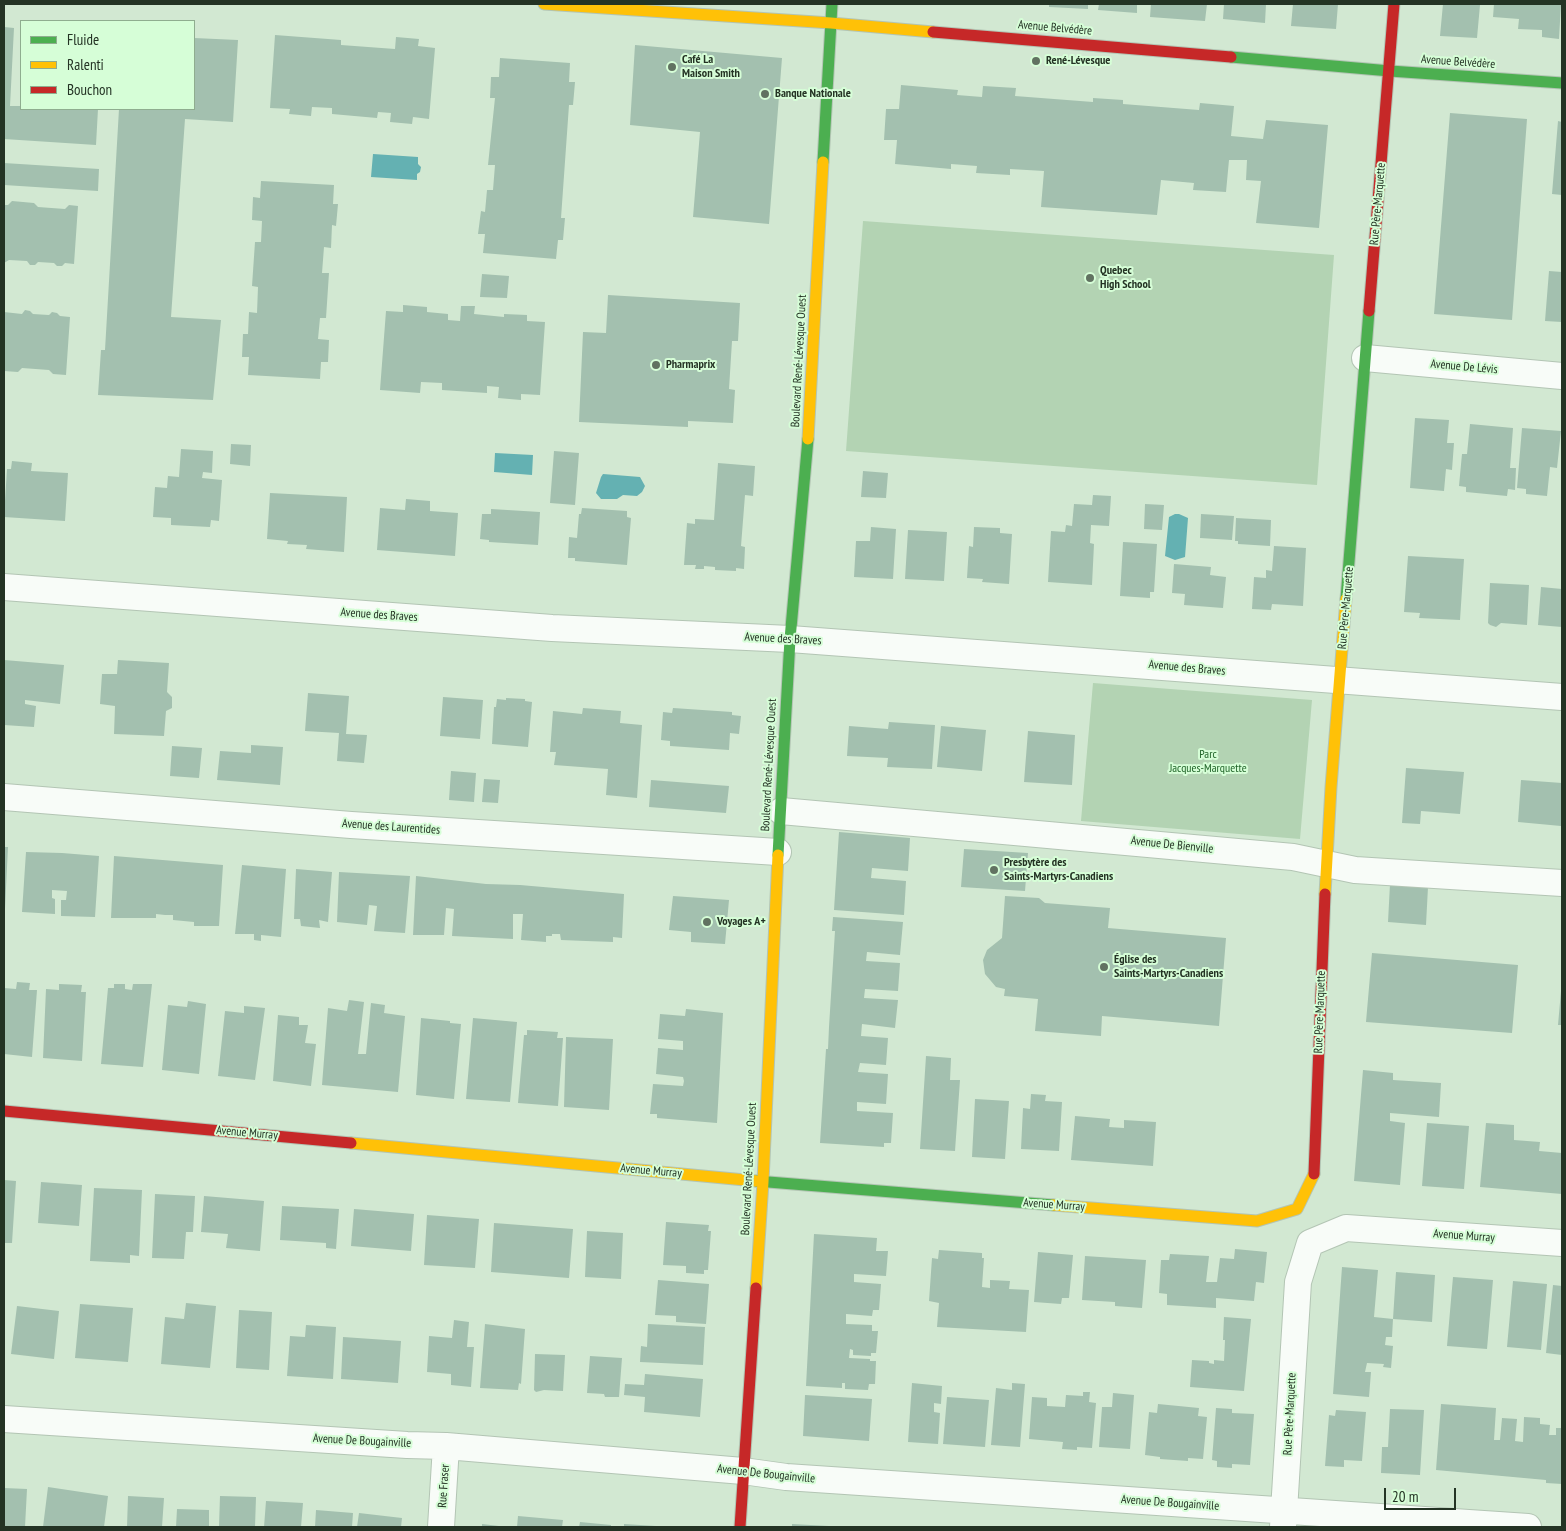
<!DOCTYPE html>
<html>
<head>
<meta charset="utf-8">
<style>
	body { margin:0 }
	#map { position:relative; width:1566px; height:1531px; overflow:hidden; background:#d2e8d2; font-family:"PT Sans Narrow",sans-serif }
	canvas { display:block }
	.frame { position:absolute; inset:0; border:5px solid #243324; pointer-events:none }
	.legend { position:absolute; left:20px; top:20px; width:175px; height:90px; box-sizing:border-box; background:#d6fed7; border:1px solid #8fad8f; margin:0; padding:6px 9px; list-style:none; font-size:15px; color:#243324 }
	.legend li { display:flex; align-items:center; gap:10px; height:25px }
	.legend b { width:25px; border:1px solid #8fad8f }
	.scale { position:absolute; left:1384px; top:1488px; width:72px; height:22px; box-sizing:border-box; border:2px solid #243324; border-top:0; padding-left:6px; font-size:15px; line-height:18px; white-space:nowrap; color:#243324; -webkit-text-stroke:4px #d6fed7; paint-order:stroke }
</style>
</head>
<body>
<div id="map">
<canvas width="1566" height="1531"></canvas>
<div class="frame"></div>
<ul class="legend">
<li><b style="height:6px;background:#4caf50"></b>Fluide</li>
<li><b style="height:6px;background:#ffc107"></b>Ralenti</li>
<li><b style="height:6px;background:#c62828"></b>Bouchon</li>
</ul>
<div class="scale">20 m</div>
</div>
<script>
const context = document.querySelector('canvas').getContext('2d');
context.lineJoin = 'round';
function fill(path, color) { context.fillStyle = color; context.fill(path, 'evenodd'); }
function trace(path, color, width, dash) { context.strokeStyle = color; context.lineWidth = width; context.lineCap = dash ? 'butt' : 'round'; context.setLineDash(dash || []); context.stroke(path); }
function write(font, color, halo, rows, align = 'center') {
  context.font = font + ' "PT Sans Narrow",sans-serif'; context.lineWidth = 4; context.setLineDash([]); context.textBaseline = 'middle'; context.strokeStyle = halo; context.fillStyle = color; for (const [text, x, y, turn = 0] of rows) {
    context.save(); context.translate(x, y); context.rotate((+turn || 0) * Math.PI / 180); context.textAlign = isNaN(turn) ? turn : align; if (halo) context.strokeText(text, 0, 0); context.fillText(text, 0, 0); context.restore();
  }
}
fill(new Path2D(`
	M863,221L1334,255L1317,485L846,451Z
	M1093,683L1312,700L1300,839L1081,821Z`), '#b3d3b3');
fill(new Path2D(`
	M373,154L418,157V164L421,167L420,172L417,174V180L371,177Z
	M495,453L533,455L532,475L494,472Z
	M603,474L640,477L645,486L642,492L637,496L623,495L617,499H601L596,493L601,477Z
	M1175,514H1179L1188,518L1185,557L1175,560L1165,556L1169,517Z`), '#64b1b2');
fill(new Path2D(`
	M1049,4H1088V9L1049,7Z
	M1099,4H1137V13L1098,10Z
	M1151,4H1207L1205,21L1150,17Z
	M1224,4H1266L1265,23L1223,19Z
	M1293,4H1338L1336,29L1291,26Z
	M1443,4L1480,5L1477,38L1440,36Z
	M1494,4H1561L1559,39L1542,37V30L1518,29L1519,19L1493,17Z
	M4,27L14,28L10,106H21V109H98L96,145L4,139Z
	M275,35L341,40V45L395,49L396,37L419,39L418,46L435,48L429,119L413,117L412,124L390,122L391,113L378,112L377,118L332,114V108L312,107L311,116L289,114L290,109L270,108Z
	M194,38L238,40L233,122L185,119L171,317L221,320L213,400L98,395L101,350H105L119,109H194Z
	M635,45L782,58L769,224L693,217L700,132L630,125Z
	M500,58L570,63L569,82H575L573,105H569L561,218H565L563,240H558L556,259L483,253L485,234H478L481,211L485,212L487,190H493L495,165H488L495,98H490L491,77H499Z
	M901,85L958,90L957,95L982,97L983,86L1016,88L1015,96L1093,102V98L1123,100V104L1199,110L1200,103L1234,106L1231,136L1263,139L1266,120L1328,125L1319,228L1256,223L1261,181L1246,180L1247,160H1229L1226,192L1193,190L1194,183L1161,180L1157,215L1041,207L1044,171L1010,169V175L976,173L977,166L951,164V169L895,164L897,140H884L886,109H899Z
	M1450,113L1527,119L1512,320L1434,314Z
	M1558,121L1562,122V195L1552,194Z
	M4,163L99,169L98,191L4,185Z
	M261,181L334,185L333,204H338L336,226L332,225L331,248L324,247L322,273H329L326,318H320L318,339L329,340L328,362H321L320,379L248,375L249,357H242L243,334H248L249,312L257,313L258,287L252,286L255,242H261L262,221L252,220L253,197L260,198Z
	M12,201L34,203L38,207L65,209L69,205L78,206L74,264L65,263L62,266H57L54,263L38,262L35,265H30L27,261L9,260L4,263V205H8Z
	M1549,271L1562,272V322L1545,321Z
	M482,274L509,276L507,298L480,297Z
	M608,295L740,303L738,341H732L729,389L735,390L733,423L688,421V427L579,422L583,332L606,333Z
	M403,305L427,307V312L448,314V320L460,321L461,306H475L474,314L504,317V314L527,315V321L545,322L540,395L521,394V400L498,398L499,387L487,386V393L442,390V383L421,382L420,393L380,390L386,311L403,312Z
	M25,310L30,311L33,314L49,315L52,312L57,313L60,316L70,317L66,375L53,374L49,370L22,368L18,372L4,371V312L22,314Z
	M1415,418L1449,420L1447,443H1454L1452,470L1446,469L1444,491L1410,488Z
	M1470,424L1513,428L1510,468H1516L1515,490L1508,489L1507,496L1466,492V487L1459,486L1462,454H1467Z
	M1522,428L1561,431L1557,468L1550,467L1547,496L1526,494V489L1517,488Z
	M231,444L251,445L250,466L230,464Z
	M181,449L213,451L212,473L203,472L202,478L222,480L219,521L211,520L210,527L171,525V518L153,517L155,487L167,488L168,476L179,477Z
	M554,451L579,453L575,505L550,503Z
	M12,461L32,463L31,471L68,473L65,521L4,517L7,469H11Z
	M718,463L755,466L753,496L745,495L741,546L745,547L744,569L736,568V571L715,570V567L704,566V569H695L696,565H684L687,523L695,524V519L714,520Z
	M863,471L888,473L886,498L861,497Z
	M270,493L347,497L344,552L306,549L307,545L287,544L288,541L267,539Z
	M1093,495L1111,496L1109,526L1091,525L1090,543L1094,544L1092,585L1048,582L1051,531L1065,532L1066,525L1072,526L1074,504L1092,505Z
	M406,499L430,501V511L458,513L455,556L377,550L380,508L405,510Z
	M1145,504L1164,505L1162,530L1144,529Z
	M582,508L627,511V517L631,518L627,565L575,561V558H568L569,537L577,538L579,514H581Z
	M491,509L540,512L538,545L489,542V540L480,539L482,514H491Z
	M1201,514L1234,516L1232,540L1200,538Z
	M1236,518L1271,520L1270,546L1238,544V541H1235Z
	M871,527L896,529L893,579L854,577L856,541H870Z
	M974,527L1000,528V533L1012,534L1009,584L982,582L983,579L967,578L969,546L973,547Z
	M908,530L947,532L944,581L905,579Z
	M1123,542L1157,544L1154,592H1150V598L1120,596Z
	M1274,546L1306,548L1303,606L1272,604L1271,610L1252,609L1254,577L1266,578V570L1272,571Z
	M1408,556L1464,559L1460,620L1419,618L1420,613L1404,612Z
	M1174,564L1211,567L1210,575L1226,577L1223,608L1184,605L1185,594L1172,593Z
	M1490,583L1529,585L1527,625L1501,623L1496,627L1490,625L1488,623Z
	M1541,587L1562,589V627L1538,625Z
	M4,660L64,665L60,704L25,700V704L36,706L34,727L4,725Z
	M118,660L169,663L167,692L172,697V708L166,711L164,736L114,734L115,706L100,704L102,674H117Z
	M308,693L349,696L346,734L367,735L364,763L337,761L339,733L305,731Z
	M443,697L483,700L480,739L440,736Z
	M506,698L525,699V701L532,702L528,747L492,744L494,707H496L497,699L506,700Z
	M583,708L621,711L620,723L642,725L637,798L606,795L608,769L554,765L556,752H550L553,711L582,714Z
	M673,708L732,712V715L741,716L739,734L730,733L729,750L670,746V741L661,740L663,712L672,713Z
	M889,722L935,725L932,769L887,767L888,758L847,756L849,726L888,729Z
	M941,726L986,730L982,771L937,767Z
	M1028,731L1075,735L1072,785L1024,782Z
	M251,745L283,747L280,785L217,780L220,751L251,753Z
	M172,746L202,748L199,778L170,776Z
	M1406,768L1464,772L1460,814L1421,811L1420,824L1402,823Z
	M451,771L476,773L474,802L449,800Z
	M484,779L500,780L498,803L482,802Z
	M651,780L729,786L726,813L649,807Z
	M1521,780L1562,783L1561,826L1518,822Z
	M839,832L910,838L908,871L872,868L871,878L906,881L904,915L834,910Z
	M4,847H8L5,909H4Z
	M964,849L1028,853L1025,891L961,887Z
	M26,852L62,853L99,856L95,917L61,916V900H66L67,891L52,890V898L55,899V914L22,912Z
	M114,856L223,865L219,926H194V922L173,920V915H165L156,914V918H111Z
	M242,865L286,869L281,937L261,935V941L254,940V934H235Z
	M296,869L332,872L328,922L319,920L320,928L301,926L300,919H294Z
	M339,872L410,876L405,933L374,931L377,906L369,905L367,925L337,922Z
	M416,876L486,884L520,885L624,894L622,938L613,937V942L586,941L561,940L560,934H552V936H546V942L521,940L523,914H513V939L452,936L454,909L446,908L444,935H413Z
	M1390,884L1428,887L1426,925L1388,922Z
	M673,896L729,900L725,944L691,942V932L669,930Z
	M1005,896L1039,898L1045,903L1110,908L1108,928L1226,938L1219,1026L1102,1016L1101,1036L1035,1031L1038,999L1004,996L1005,989L996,987L985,974L983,960L987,950L1002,938Z
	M833,917L903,922L900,955L867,952L866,961L900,963L898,991L865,989L864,998L898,1000L895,1028L862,1024L861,1036L888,1038L886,1065L860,1063L858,1072L888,1074L886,1104L857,1102V1111L893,1113L891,1143H884V1147L820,1143L826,1049H828L829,1027L835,931H832Z
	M1372,953L1518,965L1512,1033L1366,1022Z
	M17,982L30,983L29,990H37L32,1057L4,1054V988L16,989Z
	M59,984L82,985L81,992H86L82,1061L43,1058L46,989L59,990Z
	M114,984H125V989L132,990L133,984H152L143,1067L101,1064L108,988H114Z
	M1561,991H1562V1025H1558Z
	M349,1000L364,1002L358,1054H366L371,1003L385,1005L384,1013L405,1016L398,1092L322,1085L328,1008L347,1011Z
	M188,1001L206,1004L199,1074L162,1070L168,1005L187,1007Z
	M244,1006L265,1008L255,1080L218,1076L225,1011L244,1013Z
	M686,1009L723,1013L717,1123L657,1118V1114H650L653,1084L683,1086L684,1081L683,1077L656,1074L658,1048L683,1050V1041L658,1039L660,1014L685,1016Z
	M278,1015L299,1017V1025H308L305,1043L316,1044L311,1086L273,1081Z
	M421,1018L450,1021V1023L461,1024L454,1099L416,1095Z
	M473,1018L517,1022L510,1102L466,1099Z
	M527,1030L558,1032L557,1038H563L558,1106L518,1103L524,1035H527Z
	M566,1037L613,1039L609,1110L564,1107Z
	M926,1056L951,1058L950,1080H960L955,1151L920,1149Z
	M1363,1070L1393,1073V1080L1441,1083L1439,1117L1390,1113V1121L1405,1123L1400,1185L1354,1181Z
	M1031,1094L1046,1095L1045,1101L1062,1102L1059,1151L1021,1149L1023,1108L1030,1109Z
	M975,1099L1009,1101L1005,1159L972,1157Z
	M1075,1116L1110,1119L1109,1127L1124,1128V1120L1156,1122L1153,1166L1071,1160Z
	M1427,1123L1469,1126L1464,1189L1422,1186Z
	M1486,1123L1514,1125V1140L1540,1142L1539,1151L1562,1153V1194L1480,1187Z
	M4,1180L16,1181L12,1243H4Z
	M41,1182L82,1185L79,1226L38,1223Z
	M94,1188L142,1190L139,1256L130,1255V1263L90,1261Z
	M155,1194L195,1196L193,1232H186L184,1259L152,1258Z
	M204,1196L264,1201L260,1251L226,1248L228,1234L201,1232Z
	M282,1206L339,1209L336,1249L326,1248V1243L280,1240Z
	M354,1209L414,1214L411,1251L351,1246Z
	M427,1215L479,1219L475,1268L424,1265Z
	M666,1222L709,1225L708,1231H711L708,1270H704V1274L686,1273V1266L663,1265Z
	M494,1223L573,1229L569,1278L491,1272Z
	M587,1231L623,1233L621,1279L585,1277Z
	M814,1234L877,1238L876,1251H888L886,1276L854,1274V1282L881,1284L879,1310H873L872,1316L846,1314V1324L872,1325V1331H878L876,1353H871V1356L853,1355V1350L850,1349L849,1358L870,1359V1361H876L875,1384H869L868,1390L845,1389V1383H842V1388L806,1386Z
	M1235,1249L1267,1252L1264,1283L1256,1282L1254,1301L1216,1298V1308L1167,1305V1294L1159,1293L1161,1260H1169L1170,1254L1209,1256L1206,1282H1217L1220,1258L1234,1259Z
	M939,1250L982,1253V1258H984L982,1287L990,1288V1280L1010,1281L1009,1289L1029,1290L1026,1332L937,1327L939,1303L929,1301L932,1258L938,1259Z
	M1038,1252L1073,1255L1069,1298H1062L1061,1304L1034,1302Z
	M1085,1256L1146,1260L1142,1308L1115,1306V1302L1082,1300Z
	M1342,1267L1378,1270L1374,1317L1393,1319L1392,1337H1386L1385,1345L1393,1346L1391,1368L1383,1367L1384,1364L1367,1363L1365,1372H1371L1369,1397L1333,1394Z
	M1396,1272L1435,1275L1432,1322L1393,1319Z
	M1453,1277L1493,1280L1487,1349L1447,1346Z
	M658,1280L709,1284L706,1324L676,1322V1316L655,1315Z
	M1513,1281L1547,1284L1541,1350L1507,1347Z
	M1553,1285L1562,1286V1355L1546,1353Z
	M186,1303L216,1306L210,1368L161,1364L165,1317L184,1319Z
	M80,1304L133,1308L128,1362L75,1358Z
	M17,1306L59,1311L54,1359L11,1354Z
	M239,1310L272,1312L269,1370L236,1368Z
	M1224,1317L1251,1319L1244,1391L1190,1387L1192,1360L1209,1361V1363L1214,1364V1360L1224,1361L1225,1340H1223Z
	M454,1320L469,1322L467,1347H474L471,1387L451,1385V1374L427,1372L429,1336L452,1338Z
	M485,1324L525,1329L521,1384L519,1383L518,1390L480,1388Z
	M648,1324L705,1327L703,1365L640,1362L641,1346L647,1347Z
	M306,1325L336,1327L333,1379L287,1376L290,1336L305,1337Z
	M343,1337L401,1341L398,1383L341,1379Z
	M535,1354L565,1355L563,1391L544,1390L536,1392L534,1390Z
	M590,1356L622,1358L619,1397H605L604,1394L587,1393Z
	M645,1374L703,1379L700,1417L644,1412L645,1397L624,1395L625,1384L644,1385Z
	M912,1383L942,1386L941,1404L934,1403V1412L940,1413L938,1444L908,1442Z
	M1012,1383L1025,1384L1020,1447L991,1445L996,1388L1012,1390Z
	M1083,1392H1090L1089,1402L1096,1403L1092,1448L1077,1447V1450L1062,1449L1063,1442L1029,1439L1032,1397L1047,1398V1406L1065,1407L1066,1395L1083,1396Z
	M1113,1393L1134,1395L1130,1449L1099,1447L1102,1407H1112Z
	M805,1395L872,1399L869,1441L803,1436Z
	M947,1397L989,1400L985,1447L943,1444Z
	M1158,1404L1199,1408L1198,1416L1207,1417L1203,1459L1188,1458V1461L1160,1459V1457L1145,1455L1149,1412L1157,1413Z
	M1441,1404L1496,1408L1494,1440H1500L1502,1418L1517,1419L1515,1441L1523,1442L1524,1417L1540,1418V1424L1550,1425L1549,1435H1556V1428H1562V1484L1546,1483V1480L1436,1470Z
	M1216,1408L1232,1409V1413L1254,1414L1250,1465L1232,1464V1468L1217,1467V1461L1212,1460Z
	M1390,1409L1424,1410L1420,1475L1381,1473L1382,1447H1388Z
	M1336,1410L1366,1412L1362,1461L1344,1460V1467L1325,1466L1329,1415L1335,1416Z
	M48,1487L108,1496L104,1527H43Z
	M4,1488L27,1489L25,1527H4Z
	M128,1496L164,1498L162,1527H127Z
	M220,1496L256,1497L255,1527H219Z
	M266,1501L303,1503L301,1527H264Z
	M177,1509L209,1510V1527H176Z
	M316,1510L353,1513L352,1527H315Z
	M359,1513L402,1518L401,1527H357Z
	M518,1516L563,1520L562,1527H517Z
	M580,1522L611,1525V1527H579Z
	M482,1524L499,1526V1527H482Z
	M624,1524L656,1526V1527H624Z
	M792,1524L829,1526V1527H792Z`), '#a3c0af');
const street = new Path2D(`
	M1365,358L1562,376
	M4,587L552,628L790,639L1562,697
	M4,797L351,825L778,852
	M781,811L1293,857L1355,870L1562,883
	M4,1419L407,1445L446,1446L743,1471L786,1477L1528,1527
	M441,1527L446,1446
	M1283,1527L1298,1282L1310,1243L1346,1228L1562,1243`);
const fast = new Path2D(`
	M1231,57L1390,71L1562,83
	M823,162L832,4
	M1346,599L1369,311
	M778,855L790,639L808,439
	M756,1181L1053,1205`);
const slow = new Path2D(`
	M544,4L831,23L933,32
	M808,439L823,162
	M1325,894L1331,787L1346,599
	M351,1143L756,1181
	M1053,1205L1257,1221L1297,1209L1314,1174
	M756,1288L763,1182L778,855`);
const jam = new Path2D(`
	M933,32L1231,57
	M1369,311L1394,4
	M4,1111L351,1143
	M1314,1174L1325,894
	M740,1527L756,1288`);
trace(street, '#b3c5b4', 28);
trace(fast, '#b3c5b4', 13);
trace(slow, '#b3c5b4', 13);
trace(jam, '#b3c5b4', 13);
trace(street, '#f8fcf8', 26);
trace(fast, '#4caf50', 11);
trace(slow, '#ffc107', 11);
trace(jam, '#c62828', 11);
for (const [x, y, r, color] of [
	[1036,61,5,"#617261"],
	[672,67,5,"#617261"],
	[765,94,5,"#617261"],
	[1090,278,5,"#617261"],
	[656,365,5,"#617261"],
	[994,870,5,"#617261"],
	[707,922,5,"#617261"],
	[1104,967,5,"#617261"]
]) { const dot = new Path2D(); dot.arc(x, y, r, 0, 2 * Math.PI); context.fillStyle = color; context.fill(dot); trace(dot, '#d6fed7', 2); }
write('12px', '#243324', '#d6fed7', [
	["Avenue Belvédère",1055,28,5],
	["Avenue Belvédère",1458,62,4],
	["Rue Père-Marquette",1378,204,-85],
	["Boulevard René-Lévesque Ouest",799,361,-87],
	["Avenue De Lévis",1464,367,5],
	["Rue Père-Marquette",1346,608,-85],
	["Avenue des Braves",379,615,4],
	["Avenue des Braves",783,639,3],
	["Avenue des Braves",1187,668,5],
	["Boulevard René-Lévesque Ouest",769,765,-87],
	["Avenue des Laurentides",391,827,4],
	["Avenue De Bienville",1172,845,6],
	["Rue Père-Marquette",1320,1012,-88],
	["Avenue Murray",247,1133,5],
	["Boulevard René-Lévesque Ouest",749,1169,-87],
	["Avenue Murray",651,1171,5],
	["Avenue Murray",1054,1205,4],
	["Avenue Murray",1464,1236,4],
	["Rue Père-Marquette",1290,1414,-87],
	["Avenue De Bougainville",362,1441,3],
	["Avenue De Bougainville",766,1474,6],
	["Rue Fraser",444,1486,-86],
	["Avenue De Bougainville",1170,1503,4]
]);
write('bold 12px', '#243324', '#d6fed7', [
	["Café La",682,60],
	["Maison Smith",682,74],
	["René-Lévesque",1046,61],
	["Banque Nationale",775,94],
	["Quebec",1100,271],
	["High School",1100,285],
	["Pharmaprix",666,365],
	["Presbytère des",1004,863],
	["Saints-Martyrs-Canadiens",1004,877],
	["Voyages A+",717,922],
	["Église des",1114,960],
	["Saints-Martyrs-Canadiens",1114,974]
], 'left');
write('12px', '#216529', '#d6fed7', [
	["Parc",1208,755],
	["Jacques-Marquette",1208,769]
]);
</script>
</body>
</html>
